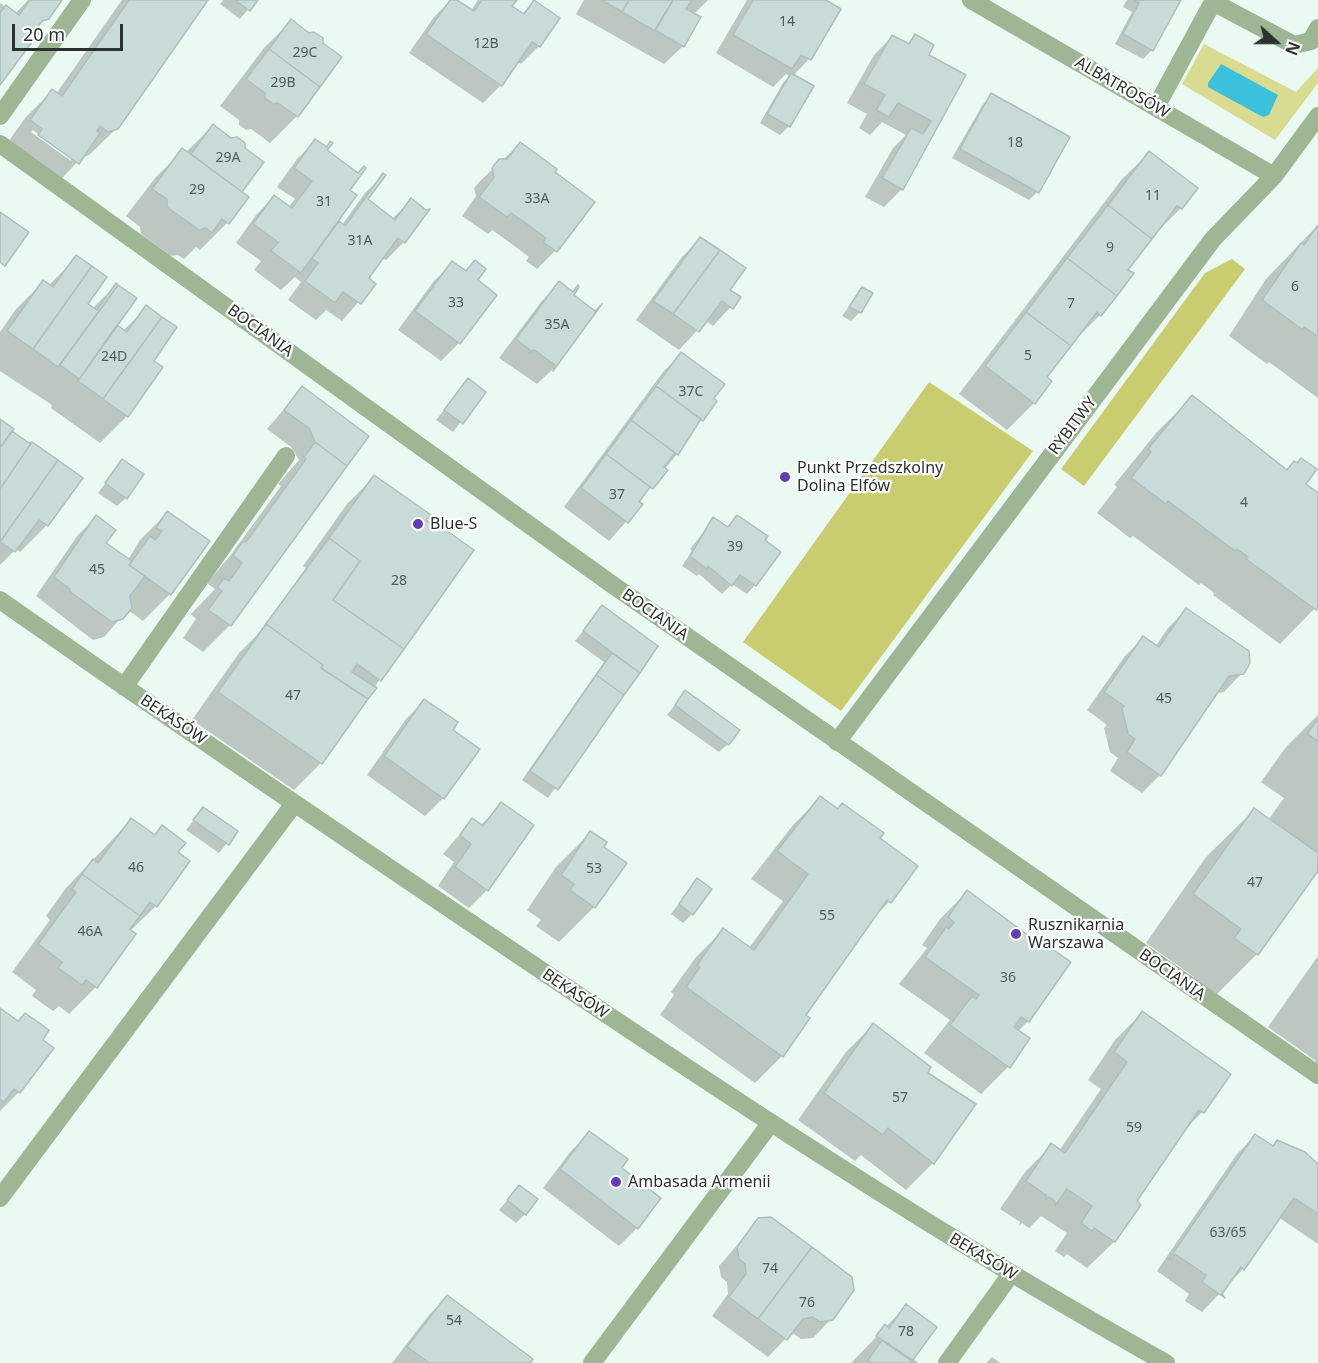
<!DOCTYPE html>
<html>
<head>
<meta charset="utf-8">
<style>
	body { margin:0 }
	#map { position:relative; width:1318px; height:1363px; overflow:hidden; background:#eaf9f1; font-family:"Noto Sans",sans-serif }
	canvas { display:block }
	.north { position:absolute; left:1246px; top:12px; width:60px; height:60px; -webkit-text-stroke:4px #fff; paint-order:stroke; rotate:111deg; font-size:16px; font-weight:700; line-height:24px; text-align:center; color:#2b312e }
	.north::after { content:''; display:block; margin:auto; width:21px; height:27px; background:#2b312e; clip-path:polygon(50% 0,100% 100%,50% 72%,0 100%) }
	.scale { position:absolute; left:12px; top:24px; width:111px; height:27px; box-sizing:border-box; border:3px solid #2b312e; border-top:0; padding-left:8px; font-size:18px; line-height:21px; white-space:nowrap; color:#2b312e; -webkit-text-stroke:4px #fff; paint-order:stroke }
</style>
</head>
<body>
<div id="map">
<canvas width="1318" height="1363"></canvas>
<div class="north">N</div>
<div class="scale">20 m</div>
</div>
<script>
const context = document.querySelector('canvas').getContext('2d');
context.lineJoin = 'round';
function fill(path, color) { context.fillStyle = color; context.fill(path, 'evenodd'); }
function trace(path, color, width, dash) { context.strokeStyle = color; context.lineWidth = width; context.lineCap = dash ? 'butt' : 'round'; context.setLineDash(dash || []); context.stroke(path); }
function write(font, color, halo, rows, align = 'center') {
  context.font = font + ' "Noto Sans",sans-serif'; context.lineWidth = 4.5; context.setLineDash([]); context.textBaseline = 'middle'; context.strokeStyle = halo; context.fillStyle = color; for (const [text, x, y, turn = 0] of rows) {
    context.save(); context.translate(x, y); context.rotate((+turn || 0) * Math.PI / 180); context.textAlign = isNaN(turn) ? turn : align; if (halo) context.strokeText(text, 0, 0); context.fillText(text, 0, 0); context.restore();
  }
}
fill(new Path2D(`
	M1204,44L1296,92L1318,68V83L1275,140L1182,84Z`), '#d9dc90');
fill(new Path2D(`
	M1232,259L1245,269L1084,486L1061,469L1205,273Z
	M929,382L1033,451L841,711L743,642Z`), '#cacd6f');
fill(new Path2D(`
	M1221,64L1278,95L1269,115L1263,117L1208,87V83Z`), '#3bc1db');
fill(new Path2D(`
	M28,0H61L36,29L0,83V3L15,14Z
	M122,0H205L117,128L89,155L81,158L51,190L4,148L25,118L52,91L56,94ZM33,130L71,157V161L31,132Z
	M223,0H256L240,19L220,4Z
	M451,0L471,11L478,0H515L510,6L522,14L534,2L539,46L521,64L517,62L501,85L483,103L409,53L434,17Z
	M584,0H708L693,15L683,46L664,64L576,14Z
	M747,0H823L839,9L809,59L793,76L789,126L780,135L760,123L783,83L789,76L786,74L773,87L716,53Z
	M1127,0H1179L1152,50L1143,59L1115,44L1132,12L1123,7Z
	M291,21L297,116L270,143L251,129L246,130L239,125V120L220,106L264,48Z
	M915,36L926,56L964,76L902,189L884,207L865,197L893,148L906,135L882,122L870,135L859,128L867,114L847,103L874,55L892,37L907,45Z
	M992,95L1037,192L1029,200L952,158L983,104Z
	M213,126L231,139L240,192L247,197L227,223L200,250L196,247L184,259L178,255L171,256L141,234L140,227L126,216L156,177L183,150L186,152Z
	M315,141L326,148L330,143L325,151L348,190L337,221L342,225L365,193L384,175L366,200L392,219L411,200L426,211L404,242L386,260L382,258L367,279L374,284L342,321L326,310L316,320L288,300L301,282L295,277L281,290L254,270L261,261L236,243L256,215L274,197L288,208L295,199L277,187L297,159Z
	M520,144L593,202L555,251L537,269L526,261L529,257L509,242L492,230L488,234L462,216L476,196L474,188L481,180Z
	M1149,153L1181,208L1154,235L1126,270L1100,315L1073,342L1045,378L1034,403L1007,430L959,394L1122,179Z
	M1318,225V398L1269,362L1267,364L1229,336L1266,279Z
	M700,239L728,290L739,298L713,326L706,321L679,350L636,320L682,257Z
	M77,257L86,304L92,309L116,285L135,298L115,325L123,331L147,307L152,361L127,416L100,443L51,408L52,405L0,371V332L16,309L43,282L48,286Z
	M475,262L476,280L459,343L441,361L398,330L434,281L453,263L465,272Z
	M559,283L572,293L578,287L572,295L556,366L537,384L499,358L541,302Z
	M862,289L860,312L851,321L842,316Z
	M681,354L687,434L677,454L638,502L641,505L609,541L564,507L663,372Z
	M468,380L484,392L453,432L436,420Z
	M302,388L344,467L230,625L203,652L183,638L196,619L191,614L215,589L207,583L230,556L281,486L278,484L299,460L291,447L267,429Z
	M1192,397L1318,495V605L1280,644L1213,595L1214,593L1201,583L1199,585L1133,536L1130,538L1097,513L1117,487L1114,485L1157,432Z
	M0,421L10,432L47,525L20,552L16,549L0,565Z
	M122,461L126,498L117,506L98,493Z
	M374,477L424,520L471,550L321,763L294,790L192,720L239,653L257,635L306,568L303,566L347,504Z
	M167,513L170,594L143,621L128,610L104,637L93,640L36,596L78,535L96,517L104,543L128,560L140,540Z
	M737,517L755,585L747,594L732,584L722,594L699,574L697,576L682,566L692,551L690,549L714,519L726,528Z
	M602,607L656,647L548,798L522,780L604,662L575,641Z
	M1186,610L1242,673L1224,692L1216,693L1160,775L1142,793L1110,771L1118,758L1110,752L1104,728L1107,725L1087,710L1125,656L1143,638L1155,647L1168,628Z
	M685,692L728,744L719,752L667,715Z
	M424,701L451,730L443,798L425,816L367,775L406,719Z
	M1318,715V868L1257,954L1209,1002L1188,987L1194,977L1146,943L1206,857L1254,810L1268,820L1284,798L1261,782L1286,747Z
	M820,798L915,866L889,902L870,921L804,1016L782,1056L755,1083L660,1015L674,995L671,992L696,957L723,930L749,948L783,901L751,879L793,825Z
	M502,804L487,890L469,908L438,886L454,862L443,854L472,820L480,826Z
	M203,809L236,832L219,853L186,830Z
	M131,820L153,836L162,827L156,906L130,931L96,987L69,1014L59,1006L53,1011L32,996L36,990L12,972L50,920L46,916L66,888Z
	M591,832L602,848L625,864L594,907L559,942L536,926L541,920L527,910L556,867Z
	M697,880L692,914L683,923L671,914Z
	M967,892L1028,1021L1018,1031L1008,1067L981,1094L924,1053L950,1020L899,984L927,948L922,945L940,919Z
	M1318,956V1076L1310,1071L1316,1061L1268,1027Z
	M0,1010L19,1092L0,1111Z
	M1142,1013L1229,1074L1202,1112L1183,1132L1135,1202L1114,1242L1087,1268L1067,1254L1064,1257L1055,1251L1067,1233L1041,1216L1029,1228L1022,1223L1019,1226L1020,1222L1000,1209L1025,1172L1052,1145L1059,1151L1101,1089L1088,1080L1115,1040Z
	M873,1025L926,1073L933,1163L906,1190L861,1155L855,1161L798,1120L846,1052Z
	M589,1133L620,1168L637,1228L619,1246L543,1188L571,1151Z
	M1255,1136L1272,1148L1318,1166V1244L1278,1217L1243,1269L1202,1312L1185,1301L1189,1294L1157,1271L1237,1154Z
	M519,1187L525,1214L516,1223L499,1210Z
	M759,1220L831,1319L813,1338L801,1339L794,1334L789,1335L768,1357L712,1316L728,1294L727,1282L721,1277L719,1266Z
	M447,1297L528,1363H392L429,1315Z
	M906,1306L935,1328L911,1360L913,1363H851Z
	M992,1357L1000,1363H986Z`), '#0003');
const building = new Path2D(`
	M30,0H62L49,19L42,21L37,28L41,30L0,85V13L6,5L19,15Z
	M129,0H208L118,129L108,132L100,126L97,131L100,133L79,164L38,135L42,129L30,120L52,89L62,96Z
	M235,0H258L250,11Z
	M450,0H457L474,11L482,0H517L512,6L524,14L534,0L560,18L540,47L532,42L502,86L426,34Z
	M602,0H629L622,12Z
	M629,0H673L655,31L622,12Z
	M673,0H692L686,9L701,17L684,47L655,30Z
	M753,0H826L841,9L811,60L801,55L792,69L733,35Z
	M1134,0H1181L1153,51L1123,34L1139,3Z
	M291,19L309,33L314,32L323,38V43L342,57L320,87L269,49Z
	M915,34L934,45L929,55L966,75L903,190L882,178L911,128L923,134L931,121L898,103L889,117L876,110L885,95L864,84L892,35L909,44Z
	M269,49L320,87L298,117L278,103L273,104L265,98V93L246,79Z
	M791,73L814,86L790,127L767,114Z
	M991,93L1070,137L1039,193L960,149Z
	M213,124L231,138L237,137L245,143V148L264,162L242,192L191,154Z
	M315,139L327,147L330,141L333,143L327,150L358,173L364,166L366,168L350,190L357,195L301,273L271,251L278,242L253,224L274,195L292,208L312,181L294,168Z
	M520,142L557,169L555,172L595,202L557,252L543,242L546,238L527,224L511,213L507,217L479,197L494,177L492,168L499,159H507Z
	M182,148L249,197L229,224L222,219L212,233L206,228L199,230L167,207V199L152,189Z
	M1149,151L1198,188L1182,209L1177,206L1152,239L1108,205Z
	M383,173L386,175L368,199L395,220L411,198L426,210L430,209L405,243L398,238L369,278L376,284L361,304L343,292L335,303L305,281L318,263L312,258L339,221L345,226Z
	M1108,205L1152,239L1128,270L1134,273L1117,296L1067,258Z
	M0,212L29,232L5,266L0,262Z
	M1318,225V337L1304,327L1303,330L1262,300L1301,243L1304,245Z
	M700,237L720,250L673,314L653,301Z
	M720,250L746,268L730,290L741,297L733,309L722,301L699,332L673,314Z
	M76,255L92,266L33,349L7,331L43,280L53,287Z
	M1067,258L1117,296L1101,316L1097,312L1071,346L1026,312Z
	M475,260L486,269L478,280L497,295L460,344L415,311L452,261L466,271Z
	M92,266L107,277L88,304L97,310L116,283L118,285L58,367L33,349Z
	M559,281L573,292L578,285L579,287L574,295L595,311L602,304L553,371L555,365L534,350L529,353L531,351L516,339Z
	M118,285L137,298L78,381V378L60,365Z
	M862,287L873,293L861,313L849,307Z
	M146,305L162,317L103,399L78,381L117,325L127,332Z
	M1026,312L1071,346L1047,377L1052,381L1035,404L985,366Z
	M162,317L177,327L154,361L163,367L128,417L103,399Z
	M681,352L725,384L714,398L717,401L703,421L656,386Z
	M468,378L486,392L463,424L444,410Z
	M302,386L369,436L347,466L315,442L309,428L284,410Z
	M656,386L701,419L678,455L631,420Z
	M1192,395L1287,470L1294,461L1297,463L1301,458L1317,469L1306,484L1318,493V607L1316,610L1246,559L1248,557L1237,549L1235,551L1168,501L1166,504L1131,478L1151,452L1148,449Z
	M0,419L14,429L0,448Z
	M631,420L675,453L664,467L668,470L653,489L606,454Z
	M12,431L29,443L32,442L0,489V448Z
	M32,442L58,460L0,542V489Z
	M315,442L347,466L231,626L208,610L222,591L217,587L224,578L229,581L242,563L233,555L243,541L246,542L306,459L304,457Z
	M606,454L650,487L639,502L643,504L628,523L581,488Z
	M122,459L144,474L127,499L105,483Z
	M58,460L83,478L48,526L39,520L15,552L0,542Z
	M374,475L431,515L426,520L438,528L440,526L474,550L404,649L333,600L360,561L329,538Z
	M167,511L210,541L171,595L129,565L150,536L155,540L162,531L156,528Z
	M96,515L116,530L106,543L132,561L129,565L145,576L130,596L132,608L123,619L112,622L69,591L70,589L54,577Z
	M737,515L768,536L765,540L781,552L756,586L740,575L732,586L708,566L707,569L690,556L713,517L728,527Z
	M329,538L360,561L333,600L404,649L381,681L357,664L352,672L377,688L368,699L321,668L323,665L266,624Z
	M602,605L658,646L640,673L583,631Z
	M1186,608L1249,651L1250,663L1244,674L1229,676L1161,776L1127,752L1135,739L1128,734L1122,708L1124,706L1104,692L1143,636L1159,647Z
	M266,624L323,665L321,668L368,699L322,764L218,692Z
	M612,653L640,673L624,695L596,675Z
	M596,675L624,695L558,790L530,771Z
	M685,690L740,730L729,745L675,705Z
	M424,699L458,722L453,730L480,749L444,799L384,756Z
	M1318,719V741L1307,734Z
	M820,796L838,809L842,803L884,833L880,838L918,866L891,903L887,900L806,1015L810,1018L783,1057L686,987L700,967L697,965L723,928L754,950L808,874L777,851Z
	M501,802L534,825L488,891L455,867L471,844L460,835L472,818L483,826Z
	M203,807L238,831L229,845L193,820Z
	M1254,808L1318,853V871L1258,955L1234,938L1241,929L1193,894Z
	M131,818L155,835L162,825L186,843L178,852L190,861L157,907L150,902L140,916L82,874L93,859L98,863Z
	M590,831L607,842L604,847L627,863L595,908L570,890L574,884L561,875Z
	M82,874L140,916L130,929L136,934L97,988L86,980L82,985L58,968L62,962L38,944L76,892L72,889Z
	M697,878L712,889L693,915L679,904Z
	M967,890L1037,942L1039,940L1071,962L1029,1022L1021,1017L1014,1027L1030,1038L1010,1068L950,1025L972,996L976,999L979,995L925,957L946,927L949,929L954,922L948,917Z
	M0,1008L18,1021L25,1013L49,1030L43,1040L54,1048L20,1093L14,1089L4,1102L0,1099Z
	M1142,1011L1231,1074L1204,1113L1199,1110L1137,1201L1141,1205L1115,1242L1094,1228L1092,1231L1081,1223L1092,1206L1067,1189L1055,1206V1201L1049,1197L1046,1200V1195L1026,1181L1051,1143L1065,1153L1127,1062L1114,1052Z
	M873,1023L931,1067L928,1073L976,1104L934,1164L888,1128L883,1135L824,1093Z
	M589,1131L628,1159L622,1168L661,1198L638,1229L560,1169Z
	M1255,1134L1273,1146L1277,1140L1305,1152L1318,1164V1214L1294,1198L1244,1270L1241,1267L1222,1294L1225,1298L1202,1282L1206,1275L1175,1254L1171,1260L1169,1259Z
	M519,1185L538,1199L526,1215L507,1200Z
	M771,1217L812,1247L758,1319L729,1297L746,1274L745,1264L739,1259L737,1247L758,1218Z
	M812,1247L852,1277L854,1290L833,1320L820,1322L813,1317L803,1319L787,1340L758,1319Z
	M447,1295L533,1359L530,1363H430L407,1347Z
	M906,1304L937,1327L913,1360L917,1363L876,1336L885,1324L889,1328Z
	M882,1340L914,1363H872L868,1360Z`);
fill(building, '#c9dbd9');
trace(building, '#aebfbd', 1.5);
trace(new Path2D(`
	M971,0L1274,176
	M1213,2L1294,45L1311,41L1318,28
	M1156,107L1214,0
	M0,116L82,0
	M0,144L610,583L1318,1075
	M0,600C170,719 342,836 514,952C727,1096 941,1237 1166,1363
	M124,687L286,456
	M837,742L1213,239L1274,176L1318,116
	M0,1198L294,804
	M592,1363L770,1124
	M947,1363L1011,1274`), '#9fb695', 18);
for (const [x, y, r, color] of [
	[785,477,6,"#613eb6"],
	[418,524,6,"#613eb6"],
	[1016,934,6,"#613eb6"],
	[616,1182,6,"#613eb6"]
]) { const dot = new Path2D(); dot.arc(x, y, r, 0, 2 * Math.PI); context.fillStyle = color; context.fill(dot); trace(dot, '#fff', 2); }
write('14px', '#525c59', null, [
	["14",787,22],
	["12B",486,44],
	["29C",305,53],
	["29B",283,83],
	["18",1015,143],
	["29A",228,158],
	["29",197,190],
	["11",1153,196],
	["33A",537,199],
	["31",324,202],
	["31A",360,241],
	["9",1110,248],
	["6",1295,287],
	["33",456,303],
	["7",1071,304],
	["35A",557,325],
	["5",1028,356],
	["24D",114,357],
	["37C",691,392],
	["37",617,495],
	["4",1244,503],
	["39",735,547],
	["45",97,570],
	["28",399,581],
	["47",293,696],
	["45",1164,699],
	["46",136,868],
	["53",594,869],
	["47",1255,883],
	["55",827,916],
	["46A",90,932],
	["36",1008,978],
	["57",900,1098],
	["59",1134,1128],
	["63/65",1228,1233],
	["74",770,1269],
	["76",807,1303],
	["54",454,1321],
	["78",906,1332]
]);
write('16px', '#2b312e', '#fff', [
	["ALBATROSÓW",1122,88,30],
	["BOCIANIA",260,331,36],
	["RYBITWY",1073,426,-53],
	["BOCIANIA",655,615,35],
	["BEKASÓW",173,720,34],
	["BOCIANIA",1172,975,35],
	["BEKASÓW",575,994,34],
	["BEKASÓW",983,1257,31]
]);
write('16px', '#2b312e', '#fff', [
	["Punkt Przedszkolny",797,468],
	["Dolina Elfów",797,486],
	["Blue-S",430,524],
	["Rusznikarnia",1028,925],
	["Warszawa",1028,943],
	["Ambasada Armenii",628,1182]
], 'left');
</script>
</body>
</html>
